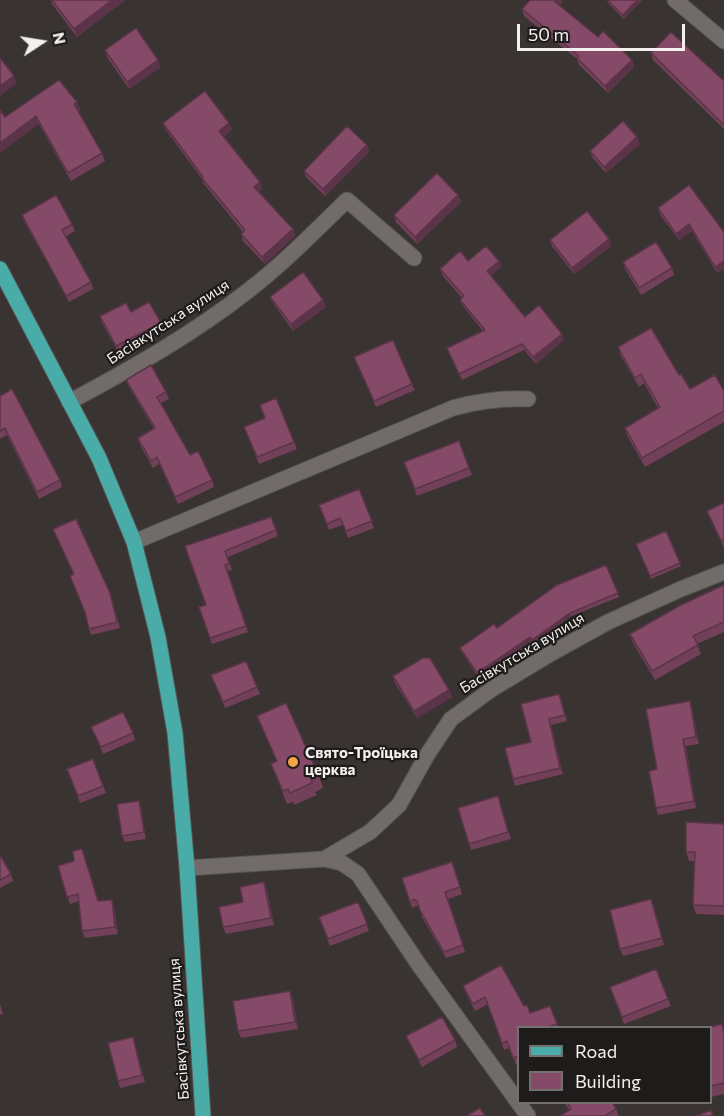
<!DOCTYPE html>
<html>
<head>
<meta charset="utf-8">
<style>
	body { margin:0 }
	#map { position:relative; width:724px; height:1116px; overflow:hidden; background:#393432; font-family:Commissioner,sans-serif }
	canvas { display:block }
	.legend { position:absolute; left:517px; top:1026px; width:195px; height:78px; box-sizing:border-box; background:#1e1c1b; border:2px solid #73716f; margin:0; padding:8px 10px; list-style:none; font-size:18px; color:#f3f0ee }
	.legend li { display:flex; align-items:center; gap:12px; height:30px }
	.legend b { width:30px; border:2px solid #73716f }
	.north { position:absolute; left:12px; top:12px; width:60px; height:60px; -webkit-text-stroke:4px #1e1c1b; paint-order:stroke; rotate:78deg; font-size:16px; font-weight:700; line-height:24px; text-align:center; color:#f3f0ee }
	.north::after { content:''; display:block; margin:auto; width:21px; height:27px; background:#f3f0ee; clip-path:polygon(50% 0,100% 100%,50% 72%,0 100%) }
	.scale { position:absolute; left:517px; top:24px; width:168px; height:27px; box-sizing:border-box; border:3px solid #f3f0ee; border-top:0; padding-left:8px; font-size:18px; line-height:21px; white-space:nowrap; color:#f3f0ee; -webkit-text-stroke:4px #1e1c1b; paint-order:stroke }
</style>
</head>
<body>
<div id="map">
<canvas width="724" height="1116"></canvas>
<ul class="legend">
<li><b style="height:8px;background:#49aca9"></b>Road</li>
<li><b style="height:16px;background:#844a68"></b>Building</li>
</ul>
<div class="north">N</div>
<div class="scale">50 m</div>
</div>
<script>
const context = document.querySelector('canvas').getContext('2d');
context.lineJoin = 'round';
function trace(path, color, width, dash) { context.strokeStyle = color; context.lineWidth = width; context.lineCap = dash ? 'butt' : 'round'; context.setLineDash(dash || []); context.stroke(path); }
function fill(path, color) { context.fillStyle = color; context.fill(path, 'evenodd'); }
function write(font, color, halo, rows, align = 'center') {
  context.font = font + ' Commissioner,sans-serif'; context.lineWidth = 4.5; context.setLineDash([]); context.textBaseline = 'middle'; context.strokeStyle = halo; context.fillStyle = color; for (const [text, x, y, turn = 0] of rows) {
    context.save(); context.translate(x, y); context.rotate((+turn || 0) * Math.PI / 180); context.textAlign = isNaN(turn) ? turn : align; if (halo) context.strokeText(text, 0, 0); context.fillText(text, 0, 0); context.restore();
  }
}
const minor = new Path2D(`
	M675,0L724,41
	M69,402C131,369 193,334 249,290C284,263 315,231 347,200L414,258
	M134,542L453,408C479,401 501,398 528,399
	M324,859L370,832L399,805L427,755L451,719L492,689L550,654L608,622L681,589L724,572
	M187,868L324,859L342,863L358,874L419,965L528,1116`);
const primary = new Path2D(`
	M0,269L99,458L134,542L158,637L175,733L187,868L203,1116`);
trace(minor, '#575351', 17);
trace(primary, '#575351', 17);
trace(minor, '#716c69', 15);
trace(primary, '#49aca9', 15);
fill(new Path2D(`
	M51,0H125L77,37L52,4Z
	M530,0H561L562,3L559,5L598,37L632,60L634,67L608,93L579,65L577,59L524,16L522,9Z
	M607,0H642L624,19L609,4Z
	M105,50L161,67L129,89L107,57Z
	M651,53L724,81V129L653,60Z
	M77,102L80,110L78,111L102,153L105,161L71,181L39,124L5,117Z
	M163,123H229L232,130L223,137L262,189L259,192L293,229L295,236L265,264L243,241L241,234L243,232L204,184L202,179L166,130Z
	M640,144L606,173L592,157L590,151Z
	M367,145L369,152L325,196L306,177L304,171Z
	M689,185L717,273L692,231L679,240L660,215L658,208Z
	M458,195L461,202L417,244L396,222L394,215Z
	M22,215L72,224L75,231L66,236L91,282L93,289L69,302L24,221Z
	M550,240L611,246L574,274L552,246Z
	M468,261H499L501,267L491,276L525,317L562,334L564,340L536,364L524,350L462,380L447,348L483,331L463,306L460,300L462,298L443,276L440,269Z
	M623,262L672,268L674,275L641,295L625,269Z
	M270,297L323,300L326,307L293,331L273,303Z
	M131,312L161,323L163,329L119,353L102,323L100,316Z
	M618,347L679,375L690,389L724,391V422L645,467L628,437L625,428L658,408L644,383L639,387L621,356Z
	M354,357L412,384L415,390L376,407Z
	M126,380L166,392L169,399L161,403L190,455L212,480L214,487L178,504L159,464L153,468L140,445L138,438L154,429L129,387Z
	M0,396L60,480L62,487L39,499L7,435L0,439Z
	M276,398L297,449L259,464L244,427L265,418Z
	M459,441L472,475L417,496L404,462Z
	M359,489L374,528L348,538L343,525L329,530L319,505Z
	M724,503V548L707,511Z
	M271,517L278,536L228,557L232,570L227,571L248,632L212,644L199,607L206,605L185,546Z
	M53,529L110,593L120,628L91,635L73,574Z
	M666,531L681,566L651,579L636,544Z
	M606,565L619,597L571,616L533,643L531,641L478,677L461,651L460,648L497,628Z
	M724,585V632L697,644L701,654L655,680L633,643L630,634Z
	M393,676L449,690L452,697L417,718L395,683Z
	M214,682L257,687L260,694L225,708Z
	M559,694L567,721L551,725L563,774L515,786L513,779Z
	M690,701L692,708L699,744L686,746L696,808L658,815L656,808L657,769Z
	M257,716L319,776L323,788L315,792L317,795L294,805L293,802L287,804L271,764L277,761Z
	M91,727L133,733L135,740L103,754Z
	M93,759L106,793L80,803L67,769Z
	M498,796L511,839L471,850L469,844Z
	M139,801L141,808L146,839L125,842L122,836Z
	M724,824V915L696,914L693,905L695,861H689L686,852Z
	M0,855L11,874L13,881L0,888Z
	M452,862L462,894L448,899L465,952L446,958L422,917L419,907L416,906L412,908L402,878Z
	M58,866L99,901L112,900L114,907L118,934L85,938L82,931L79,901L70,904Z
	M267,889L274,925L226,934L223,927L243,902Z
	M651,899L664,945L623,956L620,949Z
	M358,902L369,931L330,946L319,917Z
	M656,969L671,1006L624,1024L610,987Z
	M463,986L524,1006L530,1013L557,1024L558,1028H519V1064L516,1065L510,1048L504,1050L488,1004L475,1011L466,993Z
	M293,998L298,1029L241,1038L238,1031Z
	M0,1004L3,1014L0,1015Z
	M722,1024L724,1031V1094L711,1097V1028Z
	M406,1036L455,1040L457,1047L422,1067L409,1043Z
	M133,1037L145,1082L120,1088L118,1081Z
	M564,1102H612L616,1109L619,1116H560L569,1110Z`), '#724059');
fill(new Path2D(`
	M112,0H125L77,37L74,29Z
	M555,0H561L562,3L557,8L554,1Z
	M637,0H642L624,19L623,15Z
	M158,60L161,67L129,89L127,82Z
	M632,60L634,67L608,93L605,86Z
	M14,76L17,83L0,96V86Z
	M77,102L80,110L77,112L74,104Z
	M36,116L39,124L0,153V143Z
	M229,123L232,130L221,138L219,131Z
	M637,137L640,144L606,173L604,167Z
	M367,145L369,152L325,196L323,189Z
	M260,182L262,189L257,194L254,187Z
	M458,195L461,202L417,244L415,237Z
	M689,224L692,231L679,240L676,234Z
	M293,229L295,236L265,264L262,257Z
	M609,239L611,246L574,274L572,268Z
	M499,261L501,267L489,278L487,271Z
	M724,261V269L717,273L715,267Z
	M323,300L326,307L293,331L291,324Z
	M562,334L564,340L536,364L533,357Z
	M570,613L571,616L533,643L532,640Z
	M530,637L531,641L478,677L477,673Z
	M449,690L452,697L417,718L414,711Z
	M690,701L692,708L699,744L696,737Z
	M549,719L551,725L563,774L560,768Z
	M683,739L686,746L696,808L694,801Z
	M139,801L141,808L146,839L144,832Z
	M264,882L267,889L274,925L271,918Z
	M112,900L114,907L118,934L115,927Z
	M290,991L293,998L298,1029L295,1022Z
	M133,1037L135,1044L145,1082L142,1075Z`), '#5c3449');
const building = new Path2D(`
	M52,0H112L74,29Z
	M530,0H555L554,1L598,37L603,31L632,60L605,86L577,58L579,56L522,9Z
	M607,0H637L623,15Z
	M136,28L158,60L127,82L105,50Z
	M671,32L724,81V125L651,53Z
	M0,58L14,76L0,86Z
	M59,80L77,102L74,104L102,153L68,173L36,116L0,143V110L5,117Z
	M205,91L229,123L219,131L260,182L254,187L293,229L262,257L241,234L245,230L202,178L203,177L163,123Z
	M623,121L637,137L604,167L590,151Z
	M347,126L367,145L323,189L304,171Z
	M437,173L458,195L415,237L394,215Z
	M689,185L724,232V261L715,267L689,224L676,234L658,208Z
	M56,195L72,224L62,230L91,282L66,296L22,215Z
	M587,211L609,239L572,268L550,240Z
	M656,242L672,268L639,288L623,262Z
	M486,246L499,261L487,271L525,317L539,305L562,334L533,357L522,344L459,374L447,348L485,330L460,300L464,296L440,269L460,251L468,261Z
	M303,272L323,300L291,324L270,297Z
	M149,302L161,323L116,346L100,316L126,303L131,312Z
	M651,328L679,375L681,374L690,389L715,375L724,391V411L642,458L625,428L660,407L641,374L635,378L618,347Z
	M393,340L412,384L374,401L354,357Z
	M151,365L166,392L157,397L190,455L198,451L212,480L175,497L157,457L151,461L138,438L155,428L126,380Z
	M12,389L60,480L37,492L5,428L0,431V396Z
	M276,398L294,442L257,457L244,427L265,418L260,405Z
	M459,441L469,468L415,489L404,462Z
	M359,489L372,521L346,531L340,518L327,524L319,505Z
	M724,503V540L721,541L707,511Z
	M271,517L276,530L225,551L229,563L225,565L246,626L210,638L199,607L206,605L185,546Z
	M76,519L110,593L117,622L89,629L85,612L70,576L74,574L53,529Z
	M666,531L680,563L650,576L636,544Z
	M606,565L618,593L570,613L532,640L530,637L477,673L460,648L494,624L497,628L557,585Z
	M724,585V622L693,636L698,645L652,671L630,634L679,606Z
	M423,658H430L449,690L414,711L393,676Z
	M246,661L257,687L223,702L211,675Z
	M559,694L565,715L549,719L560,768L513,779L505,748L531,742L521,704Z
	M690,701L696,737L683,739L694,801L656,808L649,771L657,769L646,709Z
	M286,703L319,776L311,779L312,783L290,793L288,789L283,791L271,764L277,761L257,716Z
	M123,712L133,733L101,747L91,727Z
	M93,759L103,786L78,796L67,769Z
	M498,796L508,832L469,844L458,808Z
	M139,801L144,832L122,836L117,804Z
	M686,822L724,824V906L693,905L695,852H686Z
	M82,849L98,901L112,900L115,927L82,931L78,894L67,897L58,866L74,861L73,851Z
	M0,855L11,874L0,880Z
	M452,862L460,887L445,892L463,945L444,952L420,910L417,901L414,899L410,902L402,878Z
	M264,882L271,918L223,927L219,907L243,902L240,887Z
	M651,899L662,938L620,949L610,910Z
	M358,902L367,924L328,939L319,917Z
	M501,965L524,1006L527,1005L530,1013L550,1006L557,1024L545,1028H519V1056L513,1058L507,1041L502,1043L485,997L473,1004L463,986Z
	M656,969L668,999L622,1017L610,987Z
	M290,991L295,1022L238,1031L233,1001Z
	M442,1017L455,1040L419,1060L406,1036Z
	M722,1024L724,1034V1083L711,1086V1028H707Z
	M133,1037L142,1075L118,1081L108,1043Z
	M567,1102H612L616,1109L605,1116H560L571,1109Z
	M480,1108L485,1116H466Z
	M711,1110L713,1116H696Z`);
fill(building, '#844a68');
trace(building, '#5c3449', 1.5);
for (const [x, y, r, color] of [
	[293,762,6,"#f7a248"]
]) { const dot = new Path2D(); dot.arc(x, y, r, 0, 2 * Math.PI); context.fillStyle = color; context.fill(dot); trace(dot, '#1e1c1b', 2); }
write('15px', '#f3f0ee', '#1e1c1b', [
	["Басівкутська вулиця",168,322,-33],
	["Басівкутська вулиця",522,653,-31],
	["Басівкутська вулиця",179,1029,-94]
]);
write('bold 15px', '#f3f0ee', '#1e1c1b', [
	["Свято-Троїцька",305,753],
	["церква",305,770]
], 'left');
</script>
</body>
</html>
